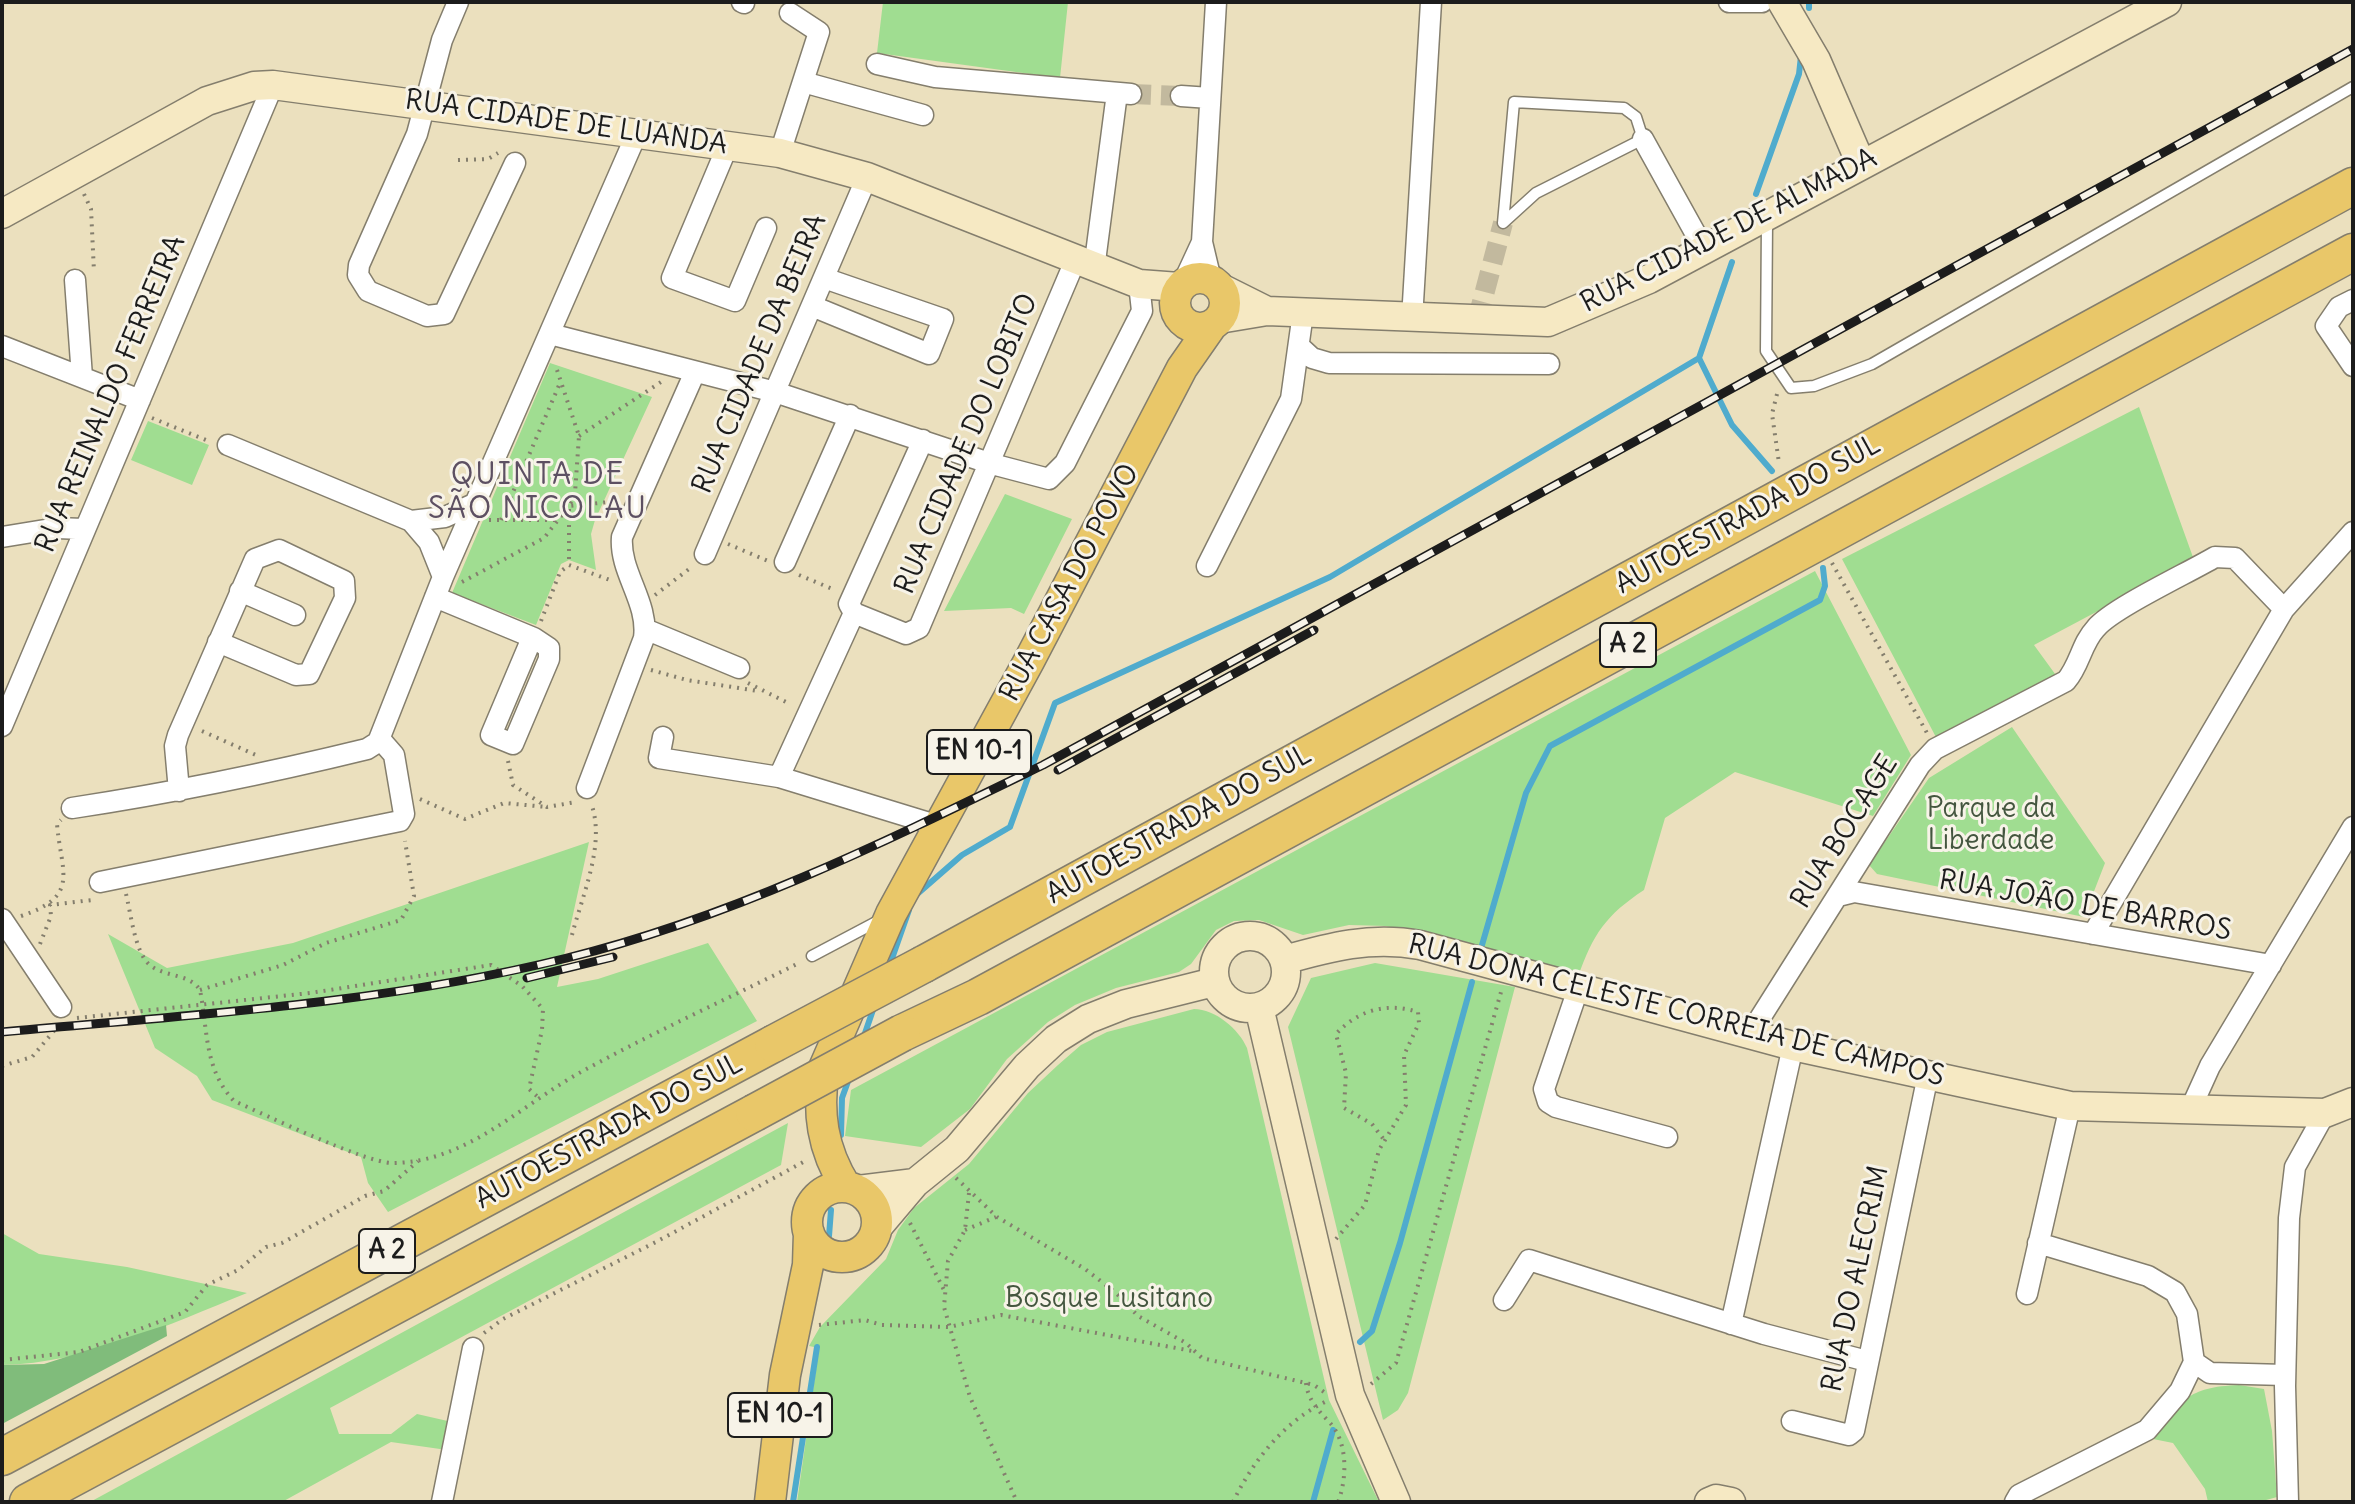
<!DOCTYPE html>
<html>
<head>
<meta charset="utf-8">
<style>
	body { margin:0 }
	#map { position:relative; width:2355px; height:1504px; overflow:hidden; background:#ebe0be; font-family:Delius,sans-serif }
	canvas { display:block }
	.frame { position:absolute; inset:0; border:4px solid #1c1c1c; pointer-events:none }
</style>
</head>
<body>
<div id="map">
<canvas width="2355" height="1504"></canvas>
<div class="frame"></div>
</div>
<script>
const context = document.querySelector('canvas').getContext('2d');
context.lineJoin = 'round';
function fill(path, color) { context.fillStyle = color; context.fill(path, 'evenodd'); }
function trace(path, color, width, dash) { context.strokeStyle = color; context.lineWidth = width; context.lineCap = dash ? 'butt' : 'round'; context.setLineDash(dash || []); context.stroke(path); }
function write(font, color, halo, rows, align = 'center') {
  context.font = font + ' Delius,sans-serif'; context.lineWidth = 6; context.setLineDash([]); context.textBaseline = 'middle'; context.strokeStyle = halo; context.fillStyle = color; for (const [text, x, y, turn = 0] of rows) {
    context.save(); context.translate(x, y); context.rotate((+turn || 0) * Math.PI / 180); context.textAlign = isNaN(turn) ? turn : align; if (halo) context.strokeText(text, 0, 0); context.fillText(text, 0, 0); context.restore();
  }
}
fill(new Path2D(`
	M883,2H1068L1060,78L877,53Z
	M550,363L652,397L595,520L591,534L596,570L569,560L561,564L536,625L452,593Z
	M2139,407L2194,560L2034,645L2058,678L1938,741L1842,559Z
	M148,421L209,445L192,485L131,460Z
	M1005,494L1072,519L1024,614L1011,608L944,611Z
	M1815,571L1911,755L1873,816L1735,772L1665,818L1644,890C1606,915 1593,934 1578,977L1386,926L1349,925L1303,935L1259,920L1234,921L1216,930L1191,964L1179,972L1116,988L1075,1005L1048,1022L1007,1059L970,1109L921,1147L845,1136L851,1090Z
	M2012,727L2105,863L2084,917L1877,874L1869,865L1929,778Z
	M589,842L557,987L598,979L708,943L757,1021L388,1212L368,1183L361,1157L212,1100L197,1076L155,1048L108,934L167,968L293,943Z
	M1375,963L1515,987L1408,1393L1398,1410L1383,1420L1288,1027L1311,978Z
	M1194,1009C1215,1009 1239,1029 1247,1048L1329,1400L1379,1502H797L819,1348L809,1346L820,1327L886,1259L898,1230L914,1208L969,1164L1028,1093L1058,1065L1081,1045L1107,1032Z
	M788,1123L781,1165L330,1408L339,1434H391L417,1414L452,1422L447,1450L391,1442L282,1502H90Z
	M2,1233L39,1254L127,1267L247,1293C168,1325 87,1363 2,1365Z
	M2239,1385L2264,1389L2272,1431L2277,1497L2259,1502H2208L2205,1489L2173,1443L2148,1438C2183,1401 2186,1387 2239,1385Z`), '#a0dd91');
fill(new Path2D(`
	M166,1325L167,1336L2,1424V1365L44,1364Z`), '#80bc7b');
trace(new Path2D(`
	M1809,8V2
	M1756,194L1799,74L1801,56
	M1699,358L1732,425L1772,471
	M915,896L962,855L1010,827L1055,703L1330,577L1699,358L1732,262
	M1482,945L1526,793L1550,746L1820,600L1825,586L1823,568
	M889,967L909,910
	M863,1039L875,1004
	M841,1135L842,1098L850,1076
	M829,1236L831,1210
	M1360,1342L1372,1331L1400,1243L1472,982
	M793,1502L817,1347
	M1313,1502L1333,1430`), '#4fabcd', 6);
trace(new Path2D(`
	M1131,94L1181,96
	M1477,321L1503,223`), '#c2b99e', 20, [20, 10]);
const lane = new Path2D(`
	M1514,102L1624,108L1636,117L1643,139L1536,193L1503,223Z
	M1767,222L1766,351L1791,388L1814,386L1872,364L2353,87
	M812,956L882,919`);
const street = new Path2D(`
	M458,2L442,40L417,134L359,265L358,275L368,291L427,316L444,314L515,163
	M742,2L744,3
	M1729,2H1762
	M877,64L935,77L1131,94
	M803,82L923,115
	M1181,96L1210,98
	M1643,139L1704,249
	M728,145L672,278L735,301L766,228
	M780,153L819,32L790,13
	M1094,269L1117,93
	M75,280L82,377
	M1211,280L1202,242L1216,2
	M1183,283L1202,242
	M2353,300L2339,307L2326,326L2353,366
	M812,306L929,354L943,319L824,278
	M1412,319L1431,2
	M550,334L775,392L992,464L1049,479L1065,463L1142,311L1139,284
	M2,346L140,400
	M1299,346L1312,358L1329,363L1549,364
	M228,445L411,521L429,542L443,577
	M411,521L445,517L476,503
	M2,537L57,528L83,529
	M705,554L867,177
	M785,562L850,415
	M1207,566L1291,399L1303,313
	M240,591L295,615
	M435,597L534,638L549,648V659L513,744L491,735L532,638
	M854,613L906,634L919,628L1075,261
	M854,613L849,604L923,440
	M645,629L739,668
	M2,726L273,85
	M663,737L659,758L779,777L939,826
	M779,777L854,613
	M587,788L644,638C649,602 619,572 622,537L695,372
	M179,791L175,746L178,735L255,559L279,550L344,581L345,598L309,674L296,675L218,642
	M72,808C171,793 269,773 367,749L378,742L443,577L637,133
	M100,882L400,821L404,814L394,755L380,739
	M1838,896L1854,892L2271,965
	M2,919L61,1007
	M2093,934L2284,609L2353,532
	M1578,989L1544,1089L1548,1102L1556,1107L1667,1137
	M1750,1034L1920,765L1935,749L2066,681C2080,665 2081,644 2096,628C2113,608 2188,573 2215,557L2235,558L2284,609
	M2191,1108L2210,1066L2353,827
	M2027,1294L2070,1106
	M1504,1300L1529,1260L1764,1334L1867,1361
	M1731,1324L1793,1046
	M2194,1362L2210,1373L2285,1375
	M1792,1421L1849,1435L1854,1431L1928,1075
	M442,1502L473,1348
	M2015,1502L2019,1495L2147,1430L2180,1391L2194,1362L2187,1314L2175,1292L2148,1276L2038,1243
	M2288,1502L2285,1386L2289,1218L2295,1167L2325,1113`);
const secondary = new Path2D(`
	M1782,2L1816,60L1861,164
	M2,214L207,101L254,86L273,85L780,153L867,177L1139,284L1179,287
	M1221,288L1267,311
	M1219,319L1267,311L1548,322L1649,279L2167,2
	M1214 972a36 36 0 1 1 72 0a36 36 0 1 1-72 0Z
	M1284,960C1330,947 1371,936 1420,945L1793,1046L2070,1106L2325,1113L2353,1102
	M1259,1007L1350,1395L1396,1502
	M858,1190L915,1183
	M877,1228L915,1183L957,1149L1027,1066L1056,1039L1088,1019L1126,1004L1214,982
	M1709,1502L1716,1499L1731,1502`);
const primary = new Path2D(`
	M1175 303a25 25 0 1 1 50 0a25 25 0 1 1-50 0Z
	M807 1222a35 35 0 1 1 70 0a35 35 0 1 1-70 0Z
	M846,1187C822,1149 817,1112 824,1068L891,914L1029,661L1182,368L1212,325
	M770,1502L785,1375L808,1265L809,1233`);
const highway = new Path2D(`
	M924,964L2353,186
	M902,1033L978,997L2353,252
	M2,1457L773,1044
	M28,1502L754,1113`);
trace(lane, '#847e6d', 13);
trace(street, '#847e6d', 23);
trace(secondary, '#847e6d', 31);
trace(primary, '#847e6d', 33);
trace(highway, '#847e6d', 39);
trace(new Path2D(`
	M458,160L488,159L498,153
	M84,194L91,209L94,272
	M557,370L579,436L575,493L569,506V565
	M1777,394L1772,414L1779,463
	M152,418L211,442
	M579,436L661,382
	M489,520H558
	M501,520L560,383
	M728,544L768,561
	M1832,563L1927,733
	M799,575L835,590
	M462,582L544,538L569,506L619,501
	M655,595L693,566
	M541,621L560,572L569,565L610,580
	M651,670L687,680L758,691
	M748,683L790,704
	M202,731L256,755
	M508,761L513,785L547,807L576,802
	M420,799L465,819L504,803L547,807
	M126,894C131,914 134,945 146,961C159,978 189,972 200,990C208,1031 204,1069 234,1101C266,1115 363,1162 392,1163C466,1163 521,1105 581,1072C652,1033 727,999 799,963
	M21,916C81,896 61,873 57,824L61,820
	M572,935C582,896 605,846 592,806
	M40,944L51,916L50,905L92,900
	M200,990L283,965L326,943L401,920L414,896L405,841
	M77,1018L310,993L491,965L522,986L543,1009L542,1030L529,1089L539,1098
	M2,1066L32,1057L59,1025
	M956,1178L997,1217L1085,1269L1115,1292L1138,1316L1186,1343L1202,1358L1314,1385L1324,1392
	M969,1193L965,1230L948,1261L944,1307L970,1397L1017,1502
	M910,1223L944,1290
	M965,1230L996,1217
	M1336,1239L1365,1205L1379,1150L1406,1105L1404,1055L1419,1023L1418,1012C1387,1002 1358,1010 1336,1034L1346,1073L1344,1108L1372,1124L1385,1141
	M819,1325L865,1320L882,1325L949,1327L1001,1315L1192,1351
	M484,1333L503,1319L656,1242L807,1160
	M2,1360L79,1352L185,1312L207,1285L238,1270L266,1247L282,1243L365,1196L384,1191L418,1161
	M1306,1383C1308,1401 1320,1412 1331,1424C1348,1444 1347,1479 1338,1502
	M1371,1384L1396,1363L1501,992
	M1233,1502C1253,1461 1284,1421 1327,1401`), '#847e6d', 4, [2, 6]);
trace(lane, '#fff', 10);
trace(street, '#fff', 20);
trace(secondary, '#f6e9c3', 28);
trace(primary, '#e9c769', 30);
trace(highway, '#e9c769', 36);
const rail = new Path2D(`
	M1058,770L1314,630
	M527,978L613,957
	M2,1032C190,1015 382,1004 567,958C734,917 889,840 1043,765L2353,49`);
trace(rail, '#1c1c1c', 9);
trace(rail, '#f7f3e8', 6, [18]);
const highwayBridge = new Path2D(`
	M773,1044L924,964
	M754,1113L902,1033`);
trace(highwayBridge, '#847e6d', 39, []);
trace(highwayBridge, '#e9c769', 36);
for (const [x, y, w] of [
	[1628,645,56],
	[979,752,104],
	[387,1251,56],
	[780,1415,104]
]) { const box = new Path2D(); box.roundRect(x - w / 2, y - 22, w, 44, 6); context.fillStyle = '#f7f3e8'; context.fill(box); trace(box, '#1c1c1c', 2); }
write('bold 26px', '#1c1c1c', null, [
	["A 2",1628,645],
	["EN 10-1",979,752],
	["A 2",387,1251],
	["EN 10-1",780,1415]
]);
write('28px', '#1c1c1c', '#f7f3e8', [
	["RUA CIDADE DE LUANDA",566,123,8],
	["RUA CIDADE DE ALMADA",1729,231,-27],
	["RUA CIDADE DA BEIRA",760,354,-67],
	["RUA REINALDO FERREIRA",111,394,-67],
	["RUA CIDADE DO LOBITO",967,444,-67],
	["AUTOESTRADA DO SUL",1748,515,-29],
	["RUA CASA DO POVO",1070,583,-62],
	["AUTOESTRADA DO SUL",1179,825,-29],
	["RUA BOCAGE",1845,832,-58],
	["RUA JOÃO DE BARROS",2085,906,10],
	["RUA DONA CELESTE CORREIA DE CAMPOS",1676,1011,14],
	["AUTOESTRADA DO SUL",609,1132,-28],
	["RUA DO ALECRIM",1856,1279,-78]
]);
write('28px', '#44563f', '#f7f3e8', [
	["Parque da",1991,809],
	["Liberdade",1991,841],
	["Bosque Lusitano",1109,1299]
]);
context.letterSpacing = '2px';
write('30px', '#5d5062', '#f7f3e8', [
	["QUINTA DE",538,475],
	["SÃO NICOLAU",538,509]
]);
context.letterSpacing = '0px';
</script>
</body>
</html>
